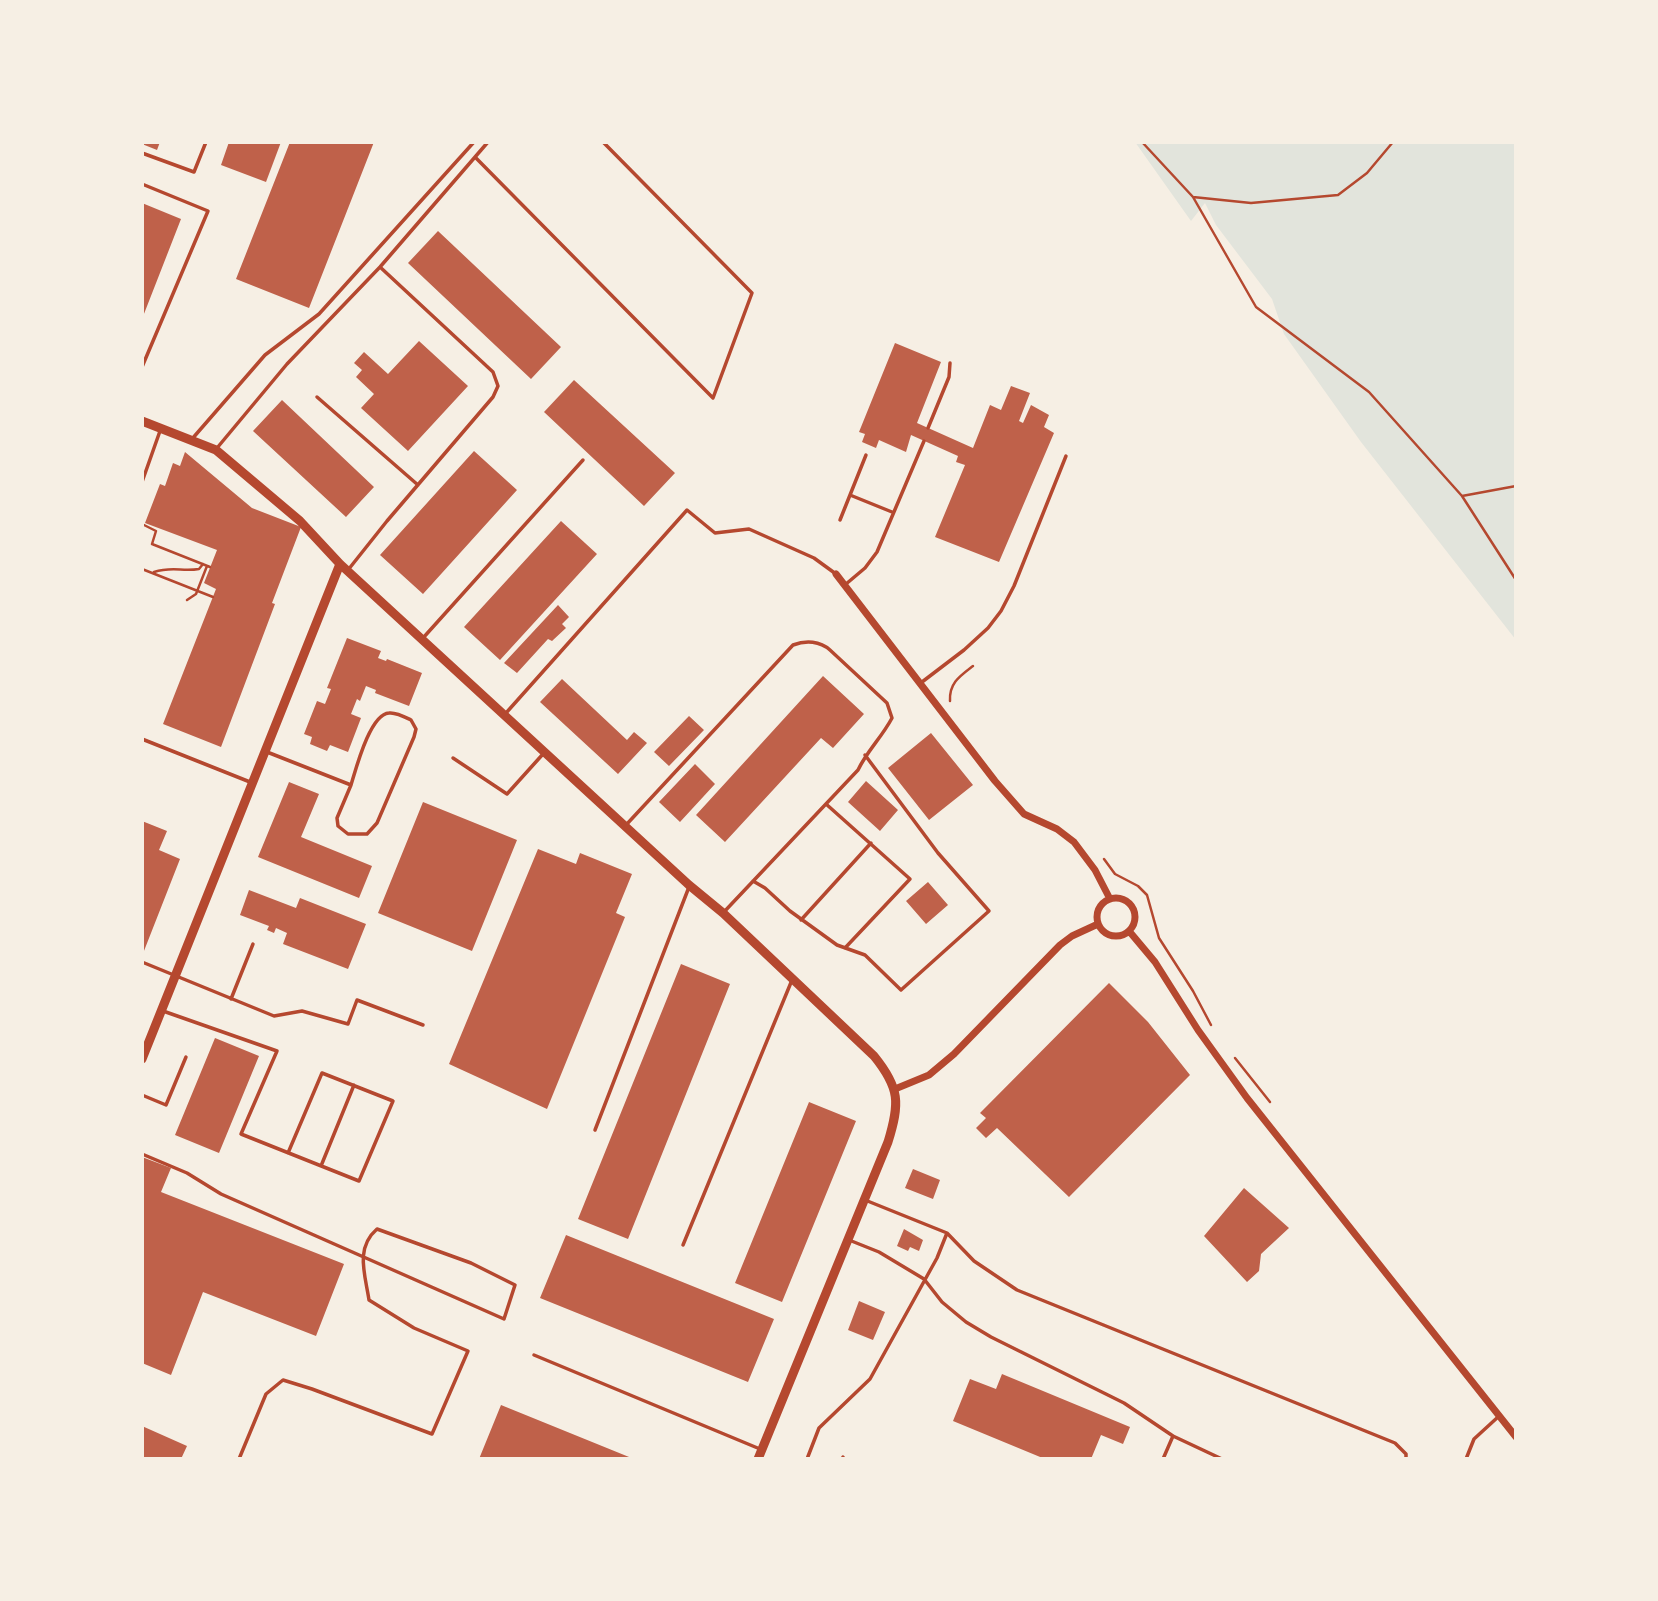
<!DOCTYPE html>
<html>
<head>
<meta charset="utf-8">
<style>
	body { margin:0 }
	#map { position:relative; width:1658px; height:1601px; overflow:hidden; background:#f6efe4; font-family:"Sofia Sans Condensed",sans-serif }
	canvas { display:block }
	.frame { position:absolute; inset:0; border:144px solid #f6efe4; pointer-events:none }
</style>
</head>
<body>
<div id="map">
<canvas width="1658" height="1601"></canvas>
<div class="frame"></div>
</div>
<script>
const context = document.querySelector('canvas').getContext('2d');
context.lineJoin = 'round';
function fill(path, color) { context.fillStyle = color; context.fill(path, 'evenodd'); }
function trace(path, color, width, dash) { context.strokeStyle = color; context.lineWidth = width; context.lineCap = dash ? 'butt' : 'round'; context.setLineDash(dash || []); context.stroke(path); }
fill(new Path2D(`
	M1135,142H1516V640L1361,442L1284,334L1272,299L1216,225L1205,203L1191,221Z`), '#e2e4dc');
fill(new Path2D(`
	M142,142H160L157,150L142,144Z
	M229,142H281L266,182L221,165Z
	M290,142H374L309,308L236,279Z
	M142,203L181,219L142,319Z
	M438,231L561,347L531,379L408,263Z
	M419,341L468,386L408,451L361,408L374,394L356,377L362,370L354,363L364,352L388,374Z
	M895,343L941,362L917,423L973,448L990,405L1001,410L1011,386L1030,393L1019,421L1023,423L1031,405L1049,415L1044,427L1054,433L999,562L935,537L965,465L956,462L958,456L911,435L906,452L879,440L876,448L862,442L865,434L859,432Z
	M574,380L675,473L644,506L544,412Z
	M282,400L374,487L346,517L253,431Z
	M474,451L517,490L423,594L380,555Z
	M185,452L252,508L301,527L272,603L275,604L221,747L163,724L216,589L204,583L217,550L145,523L160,484L165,486L173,463L180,466Z
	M561,521L597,554L500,660L464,627Z
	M558,605L569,617L562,624L566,628L552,641L548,639L517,673L504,663Z
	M347,638L381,651L378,658L386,661L387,659L422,673L409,706L375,693L376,690L366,686L360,701L357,699L351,714L361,718L348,752L330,745L327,751L310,744L312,737L304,734L317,701L325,704L331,689L327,688Z
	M823,676L864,714L833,748L821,738L725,842L696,815Z
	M562,679L627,740L634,732L647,743L618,774L540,702Z
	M689,716L704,730L669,766L654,752Z
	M931,733L973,785L929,820L888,768Z
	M695,764L715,784L680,822L659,802Z
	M866,781L898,810L880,831L848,802Z
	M289,782L319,794L301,837L372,866L359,898L258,857Z
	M423,802L517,840L472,951L378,913Z
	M142,821L167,831L159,850L180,859L142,956Z
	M538,849L576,864L580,853L632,874L616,913L625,917L547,1109L449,1064Z
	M928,882L948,905L926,924L906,901Z
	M249,890L296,908L300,898L366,924L348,969L283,944L287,933L276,928L274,933L267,930L269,926L240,915Z
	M681,964L730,984L628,1239L578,1219Z
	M1109,983L1148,1022L1190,1075L1069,1197L997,1128L986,1138L976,1128L986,1118L980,1113Z
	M215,1038L259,1056L219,1153L175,1135Z
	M809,1102L856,1121L782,1302L735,1283Z
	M142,1157L171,1168L161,1192L344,1264L316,1336L203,1292L171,1375L142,1363Z
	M913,1169L940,1180L933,1199L905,1188Z
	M1244,1188L1289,1228L1261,1254L1259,1271L1247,1282L1204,1236Z
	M904,1229L923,1240L919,1251L910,1247L908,1251L897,1246Z
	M566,1235L774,1319L748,1382L540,1298Z
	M859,1301L885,1312L873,1340L848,1330Z
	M1002,1374L1130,1427L1123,1444L1101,1435L1091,1459H1045L953,1421L970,1379L996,1389Z
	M501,1405L634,1459H479Z
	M142,1426L187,1446L181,1459H142Z`), '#bf614a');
trace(new Path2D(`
	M1142,142L1193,197L1256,307L1369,392L1462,496
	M1193,197L1251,203L1338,195L1367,173L1393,142
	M1516,486L1462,496L1516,580
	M142,524L156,531L152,544L210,567
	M142,569L213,597
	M154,572C173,566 182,572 199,569L203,564
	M187,600L196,594L207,566
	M950,701C949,683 960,676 973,666
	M1104,859L1115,874L1138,886L1147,895L1159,938L1193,991L1211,1025
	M1235,1058L1270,1102`), '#b5482f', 2.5);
trace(new Path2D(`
	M142,153L194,172L206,142
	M475,157L713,398L752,293L603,142
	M142,184L208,211L142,367
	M317,397L418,485
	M928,428L949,377L950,363
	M192,439L265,355L319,314L474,142
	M217,448L287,364L380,267L488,142
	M142,482L160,431
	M850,495L866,455
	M840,520L850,495L892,512
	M348,570L387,521L493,397L498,386L493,372L380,267
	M846,584L865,568L877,552L924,441
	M423,638L583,460
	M922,682L964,650L988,628L1001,611L1014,586L1066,456
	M506,713L687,510L715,533L749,529L814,558L836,574
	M142,739L250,782
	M267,752L351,785L337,818L338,826L348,834H367L377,823L414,737L416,729L411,720C405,717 396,712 389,713C370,714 356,769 351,785
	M453,758L507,794L543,754
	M826,804L910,879L845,948
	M626,825L793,645C806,640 820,641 830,650L887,703L892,718C882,737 867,751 858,770L723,913
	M753,881L765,888L790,911L837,945L865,955L901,990L989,911L938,853L865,755
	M801,920L871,843
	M142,962L274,1016L302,1011L348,1024L357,1000L423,1025
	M231,999L253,944
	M163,1011L277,1051L241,1134L359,1181L393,1101L322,1073L288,1153
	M142,1095L166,1105L186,1057
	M595,1130L689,887
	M142,1154L187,1173L221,1194L504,1319L515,1285L471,1263L377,1229C355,1248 365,1274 369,1300L414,1328L468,1351L432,1434L312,1389L283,1380L266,1394L239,1459
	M321,1166L354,1085
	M865,1200L947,1233L974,1261L1017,1290L1395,1443L1406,1454V1459
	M849,1240L879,1252L924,1279L942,1302L966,1322L991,1337L1124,1403L1173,1436L1163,1459
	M683,1245L792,980
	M534,1355L760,1449
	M1173,1436L1222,1459
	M807,1459L819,1428L870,1379L937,1258L947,1233
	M842,1459L843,1457
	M1466,1459L1474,1439L1498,1417`), '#b5482f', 3.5);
trace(new Path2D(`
	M836,574L995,781L1024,814L1057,829L1074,842L1095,870L1110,899
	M1097 917a19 19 0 1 1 38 0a19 19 0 1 1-38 0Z
	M1129,931L1155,962L1198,1030L1247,1098L1516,1437
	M895,1089L929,1075L954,1054L1060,945L1072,936L1098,924`), '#b5482f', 7);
trace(new Path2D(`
	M142,421L216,450L300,521L340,564L689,885L723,913L874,1056C900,1088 900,1103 888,1142L758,1459
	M142,1059L340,564`), '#b5482f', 9);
</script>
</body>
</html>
